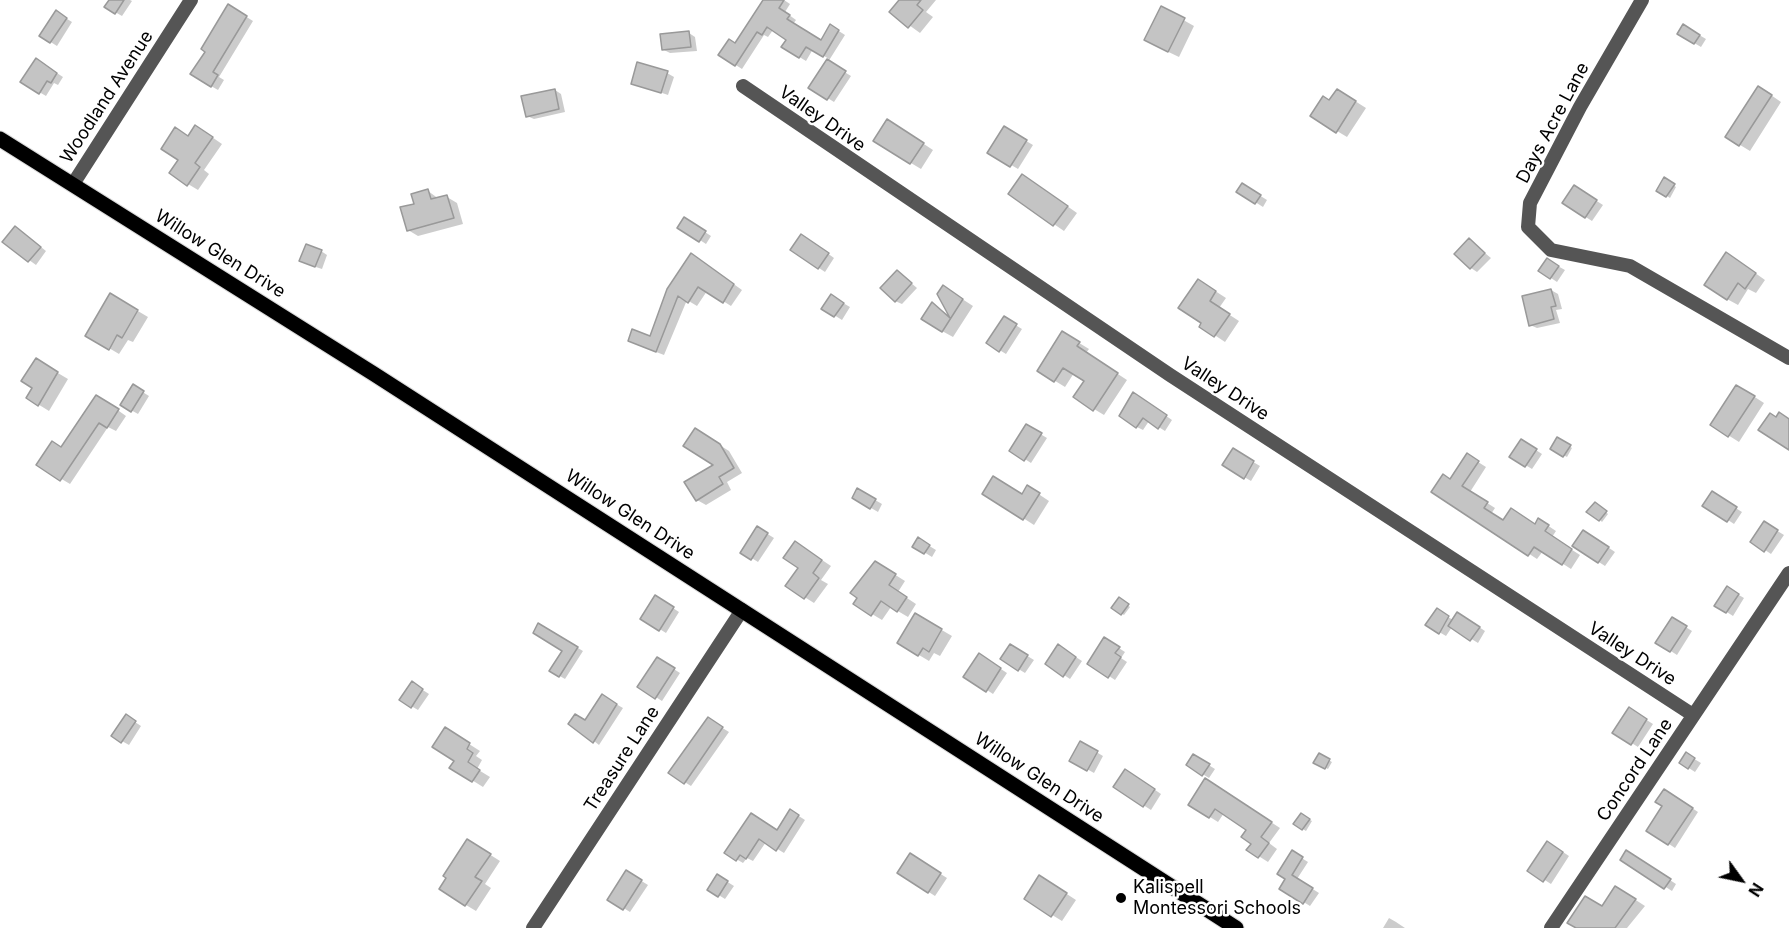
<!DOCTYPE html>
<html>
<head>
<meta charset="utf-8">
<style>
	body { margin:0 }
	#map { position:relative; width:1789px; height:928px; overflow:hidden; background:#fff; font-family:Inter,sans-serif }
	canvas { display:block }
	.north { position:absolute; left:1711px; top:850px; width:60px; height:60px; -webkit-text-stroke:4px #fff; paint-order:stroke; rotate:123deg; font-size:16px; font-weight:700; line-height:24px; text-align:center; color:#000 }
	.north::after { content:''; display:block; margin:auto; width:21px; height:27px; background:#000; clip-path:polygon(50% 0,100% 100%,50% 72%,0 100%) }
</style>
</head>
<body>
<div id="map">
<canvas width="1789" height="928"></canvas>
<div class="north">N</div>
</div>
<script>
const context = document.querySelector('canvas').getContext('2d');
context.lineJoin = 'round';
function fill(path, color) { context.fillStyle = color; context.fill(path, 'evenodd'); }
function trace(path, color, width, dash) { context.strokeStyle = color; context.lineWidth = width; context.lineCap = dash ? 'butt' : 'round'; context.setLineDash(dash || []); context.stroke(path); }
function write(font, color, halo, rows, align = 'center') {
  context.font = font + ' Inter,sans-serif'; context.lineWidth = 5; context.setLineDash([]); context.textBaseline = 'middle'; context.strokeStyle = halo; context.fillStyle = color; for (const [text, x, y, turn = 0] of rows) {
    context.save(); context.translate(x, y); context.rotate((+turn || 0) * Math.PI / 180); context.textAlign = isNaN(turn) ? turn : align; if (halo) context.strokeText(text, 0, 0); context.fillText(text, 0, 0); context.restore();
  }
}
fill(new Path2D(`
	M111,0H130L132,1L122,16L115,12Z
	M765,0H784L790,4L785,12L796,20L793,24L821,42L831,26L845,35L828,62L851,76L834,102L810,87L829,59L813,49L806,61L783,47L788,39L773,30L768,37L764,35L742,69L720,55L736,44Z
	M901,0H936L926,12L933,17L920,33L891,12Z
	M229,6L253,21L219,77L224,80L218,90L211,86L207,51Z
	M1162,8L1194,26L1179,57L1156,46Z
	M56,12L72,22L57,46L41,36Z
	M1684,26L1706,39L1701,47L1679,34Z
	M689,33L695,37L697,51L670,53L664,50Z
	M43,64L63,77L58,85L54,83L46,96L22,82Z
	M667,73L674,77L668,95L633,83Z
	M555,90L561,94L565,112L534,119L527,116Z
	M1768,93L1781,102L1750,151L1727,137Z
	M1347,96L1366,108L1347,137L1337,131L1330,102Z
	M898,127L933,150L921,169L911,163Z
	M1004,128L1033,145L1018,169L989,152Z
	M206,133L222,144L204,170L209,174L198,190L188,184L180,160L189,137Z
	M1664,179L1676,187L1670,198L1658,190Z
	M1033,182L1077,213L1064,231L1010,194Z
	M1243,185L1267,200L1263,207L1238,191Z
	M428,191L439,199L447,197L457,203L463,224L418,236L408,230L416,205Z
	M1581,191L1603,205L1592,221L1564,203Z
	M685,219L711,236L706,244L680,227Z
	M22,232L46,251L36,265L4,242Z
	M808,239L834,258L825,272L792,250Z
	M1469,240L1491,258L1477,272L1471,268Z
	M321,251L327,255L322,269L307,264Z
	M700,260L742,290L731,306L707,291L697,306L687,300L664,355L638,345L651,338Z
	M1547,260L1565,270L1557,282L1551,278Z
	M1737,260L1765,280L1756,293L1748,289L1738,305L1727,299Z
	M897,271L917,288L902,304L895,301Z
	M1209,287L1226,298L1219,308L1239,321L1225,342L1201,326Z
	M1551,290L1558,294L1562,309L1556,310L1560,323L1537,328L1530,325Z
	M953,293L973,306L953,337L942,331L933,304L950,316Z
	M111,295L148,317L133,342L128,340L119,354L87,335Z
	M831,296L850,307L842,320L823,308Z
	M1004,318L1022,329L1006,354L988,343Z
	M1063,333L1089,349L1086,353L1127,380L1104,415L1094,409L1086,381L1074,373L1065,387L1039,371Z
	M46,366L68,379L49,411L28,398Z
	M133,386L149,396L138,414L122,405Z
	M1747,392L1764,403L1739,442L1712,425Z
	M1139,397L1172,420L1165,431L1149,421L1143,430L1137,427Z
	M105,401L126,416L116,431L108,427L70,484L38,465L62,448Z
	M1027,426L1047,438L1031,463L1011,450Z
	M704,435L729,451L742,473L727,482L731,490L706,505L697,500L716,465Z
	M1558,439L1572,448L1567,457L1552,449Z
	M1522,441L1542,454L1532,469L1512,457Z
	M1233,450L1260,466L1251,481L1224,465Z
	M1467,455L1486,467L1470,492L1495,508L1491,514L1503,522L1547,525L1556,531L1552,537L1580,555L1571,569L1543,551L1537,559L1433,491L1451,481Z
	M1028,487L1049,501L1034,525L984,493L1022,496Z
	M858,490L882,504L878,512L854,498Z
	M1718,497L1742,512L1734,524L1728,520Z
	M1598,505L1608,514L1602,522L1600,520Z
	M1771,527L1784,535L1771,554L1765,550Z
	M758,528L774,538L758,562L742,552Z
	M1590,535L1615,552L1605,566L1574,546Z
	M918,539L936,550L932,557L914,546Z
	M804,548L831,566L821,580L828,584L814,603L787,586L800,567Z
	M886,569L905,581L898,592L916,604L908,617L891,607L882,620L872,614Z
	M1727,588L1744,598L1733,616L1716,605Z
	M656,597L679,612L666,633L642,618Z
	M1119,599L1130,607L1124,615L1113,608Z
	M1437,610L1453,620L1464,617L1485,631L1478,643L1452,627L1446,636L1427,625Z
	M916,615L952,636L940,656L934,653L929,661L899,643Z
	M1673,619L1692,631L1677,655L1657,642Z
	M539,625L583,651L565,679L551,671L564,650Z
	M1105,639L1125,652L1121,658L1127,662L1115,680L1109,676Z
	M1011,646L1034,660L1025,673L1002,659Z
	M1065,650L1082,661L1070,679L1064,675Z
	M658,659L680,673L662,701L640,687Z
	M986,659L1007,673L993,694L987,690Z
	M412,683L429,694L418,710L401,700Z
	M602,696L623,708L599,745L594,741Z
	M1629,709L1653,724L1638,747L1614,732Z
	M126,716L141,726L129,745L113,736Z
	M708,719L729,732L691,786L670,773Z
	M455,735L480,751L476,756L482,760L477,769L490,777L483,787L451,767L456,761Z
	M1081,743L1103,756L1094,773L1071,760Z
	M1686,754L1701,763L1695,772L1681,763Z
	M1319,755L1332,762L1328,769L1315,763Z
	M1194,756L1215,769L1209,778L1188,765Z
	M1132,774L1161,794L1151,810L1115,787Z
	M1214,785L1280,828L1269,843L1277,849L1268,862L1249,850L1253,844L1248,830L1224,813L1218,822L1210,817Z
	M1671,794L1698,812L1675,848L1648,830Z
	M791,811L805,820L784,853L766,842L753,861L747,858L743,863L726,853L751,815L778,831Z
	M1301,815L1312,821L1306,831L1295,824Z
	M1554,846L1569,856L1551,884L1529,870Z
	M478,847L500,861L485,884L491,888L476,911L466,905Z
	M1292,852L1308,862L1297,879L1319,893L1310,906L1281,888L1287,879Z
	M1633,856L1676,884L1672,891L1622,859Z
	M917,859L947,878L935,896L899,873Z
	M627,872L648,885L630,912L609,899Z
	M718,876L734,886L725,899L709,889Z
	M1050,883L1076,900L1062,921L1026,899Z
	M1625,893L1645,906L1627,928H1578Z
	M1389,918L1396,922L1405,928H1383Z`), '#0003');
const building = new Path2D(`
	M109,0H124L115,14L104,7Z
	M763,0H784L779,8L790,15L787,19L821,40L830,24L839,30L823,57L806,47L799,58L781,47L786,40L767,27L762,35L757,32L735,66L718,55L729,39L735,43Z
	M899,0H921L917,5L923,10L908,28L889,12Z
	M228,4L247,16L213,72L218,75L211,87L190,74L205,52L201,49Z
	M1161,6L1185,18L1168,52L1144,40Z
	M56,10L67,18L50,43L39,36Z
	M1683,24L1700,35L1694,44L1677,34Z
	M689,31L691,47L662,50L660,34Z
	M36,58L57,73L51,83L47,81L39,94L20,82Z
	M827,59L846,71L827,100L808,88Z
	M637,62L668,71L661,93L631,84Z
	M1758,86L1772,95L1739,146L1725,137Z
	M555,89L559,109L526,117L521,96Z
	M1337,89L1356,101L1336,133L1310,116L1323,96L1329,100Z
	M887,119L924,143L910,164L873,141Z
	M195,125L213,137L195,163L200,167L187,186L169,173L178,160L161,149L175,127L188,136Z
	M1004,126L1027,140L1010,167L987,153Z
	M1022,174L1068,206L1053,226L1008,194Z
	M1664,177L1675,184L1666,197L1656,191Z
	M1242,183L1261,195L1255,204L1236,192Z
	M1574,185L1597,200L1585,218L1562,203Z
	M428,189L431,199L447,195L454,218L407,231L400,207L414,204L411,194Z
	M684,217L706,231L699,242L677,228Z
	M15,226L41,247L28,262L2,242Z
	M801,234L829,253L818,269L790,250Z
	M1469,238L1485,253L1470,269L1454,254Z
	M306,244L322,250L315,267L299,261Z
	M1726,252L1756,273L1745,289L1738,283L1727,300L1704,285Z
	M691,253L734,284L723,303L698,287L688,303L678,296L656,352L628,341L632,329L650,336L667,289Z
	M1547,258L1559,266L1550,279L1538,271Z
	M897,270L912,283L895,302L880,288Z
	M1198,279L1216,291L1210,301L1230,314L1214,337L1199,327L1201,323L1178,308Z
	M943,285L963,299L942,332L921,319L932,302L950,318L937,294Z
	M1551,289L1556,306L1551,307L1554,319L1529,326L1522,296Z
	M110,293L138,310L122,338L117,335L109,350L85,336Z
	M831,294L844,303L834,317L821,309Z
	M1004,316L1017,324L999,352L986,343Z
	M1062,331L1080,342L1077,346L1118,373L1093,411L1073,397L1084,381L1063,368L1054,382L1037,371Z
	M36,358L58,372L38,406L26,398L32,388L21,381Z
	M133,384L144,391L131,412L120,405Z
	M1736,385L1755,396L1728,437L1710,425Z
	M1133,392L1167,415L1158,429L1143,418L1136,428L1119,416Z
	M96,395L119,409L107,428L99,423L60,481L36,465L52,441L61,447Z
	M1779,412L1789,419V450L1758,430L1770,413L1776,417Z
	M1026,424L1042,433L1024,461L1009,451Z
	M695,428L720,444L734,468L719,477L723,484L696,501L684,482L713,465L683,446Z
	M1557,437L1571,445L1563,457L1550,449Z
	M1521,439L1537,449L1525,467L1509,457Z
	M1233,448L1254,461L1244,479L1222,465Z
	M1467,453L1479,461L1462,486L1488,502L1484,508L1503,520L1511,508L1535,524L1538,518L1549,525L1545,531L1572,549L1562,565L1534,547L1528,556L1431,492L1443,474L1450,479Z
	M993,476L1022,494L1027,485L1040,493L1023,520L982,494Z
	M857,488L876,499L870,509L852,498Z
	M1712,491L1737,507L1727,522L1702,506Z
	M1595,502L1607,511L1599,521L1586,512Z
	M1764,521L1778,530L1764,552L1750,542Z
	M757,526L768,533L751,560L740,553Z
	M1583,530L1609,547L1598,563L1572,546Z
	M918,537L930,545L924,554L912,547Z
	M795,541L822,560L813,573L819,578L804,599L785,586L798,568L783,558Z
	M875,561L896,574L889,585L907,597L897,612L881,601L871,616L853,604L857,598L850,593Z
	M1727,586L1739,594L1726,613L1714,606Z
	M655,595L674,607L659,631L640,619Z
	M1119,597L1129,604L1121,615L1111,608Z
	M1437,608L1449,616L1439,634L1425,625Z
	M1457,612L1480,627L1470,641L1448,626Z
	M915,613L942,629L929,652L923,648L918,656L897,643Z
	M1672,617L1687,626L1670,652L1655,643Z
	M538,623L578,647L559,677L549,671L562,651L533,633Z
	M1104,637L1120,647L1115,653L1121,657L1108,678L1087,664Z
	M1010,644L1028,655L1018,671L1000,659Z
	M1058,644L1076,657L1063,677L1045,664Z
	M979,653L1001,668L986,692L963,677Z
	M657,657L675,668L655,699L637,687Z
	M412,681L423,689L411,708L399,700Z
	M602,694L617,704L593,743L568,724L575,714L585,720Z
	M1629,707L1647,719L1631,745L1612,733Z
	M126,714L136,721L121,743L111,736Z
	M708,717L723,727L684,784L668,773Z
	M445,727L470,743L467,749L473,753L468,762L480,770L472,782L449,768L454,761L432,747Z
	M1080,741L1098,751L1087,771L1069,761Z
	M1686,752L1695,758L1688,769L1679,763Z
	M1319,753L1330,759L1325,769L1313,763Z
	M1193,754L1210,764L1202,776L1186,765Z
	M1125,769L1155,789L1143,807L1113,787Z
	M1205,778L1272,822L1261,837L1269,843L1258,858L1246,850L1251,844L1241,837L1246,830L1215,809L1209,818L1188,805Z
	M1664,789L1693,808L1668,845L1646,831L1662,806L1655,802Z
	M790,809L799,815L776,851L759,839L746,859L740,855L736,861L724,853L751,813L777,830Z
	M1301,813L1310,819L1302,830L1293,824Z
	M467,839L491,854L475,877L482,881L465,906L439,889L446,878L443,876Z
	M1547,841L1563,852L1543,882L1527,871Z
	M1292,850L1303,857L1292,875L1313,888L1303,904L1279,889L1285,879L1277,874Z
	M1626,850L1671,879L1664,889L1620,860Z
	M910,853L941,873L928,893L897,873Z
	M626,870L642,880L623,910L607,900Z
	M717,874L728,881L718,897L707,890Z
	M1039,875L1067,893L1051,917L1024,899Z
	M1615,886L1636,899L1615,928H1576L1567,923L1585,896L1602,906Z`);
fill(building, '#c4c4c4');
trace(building, '#999', 1.5);
const major = new Path2D(`
	M0,139L374,374L1236,928`);
trace(major, '#dbdbdb', 17);
trace(new Path2D(`
	M1642,0L1580,107L1530,203L1528,227L1551,250L1630,266L1789,358
	M743,86L1170,375L1693,715
	M73,184L191,0
	M533,928L742,610
	M1551,928L1789,573`), '#555', 14);
trace(major, '#000', 15);
for (const [x, y, r, color] of [
	[1121,898,6,"#000"]
]) { const dot = new Path2D(); dot.arc(x, y, r, 0, 2 * Math.PI); context.fillStyle = color; context.fill(dot); trace(dot, '#fff', 2); }
write('18px', '#000', '#fff', [
	["Woodland Avenue",107,97,-57],
	["Valley Drive",822,119,35],
	["Days Acre Lane",1553,123,-62],
	["Willow Glen Drive",220,254,32],
	["Valley Drive",1225,389,33],
	["Willow Glen Drive",630,515,33],
	["Valley Drive",1632,654,33],
	["Treasure Lane",622,759,-57],
	["Concord Lane",1635,770,-56],
	["Willow Glen Drive",1039,778,33]
]);
write('18px', '#000', '#fff', [
	["Kalispell",1133,888],
	["Montessori Schools",1133,909]
], 'left');
</script>
</body>
</html>
